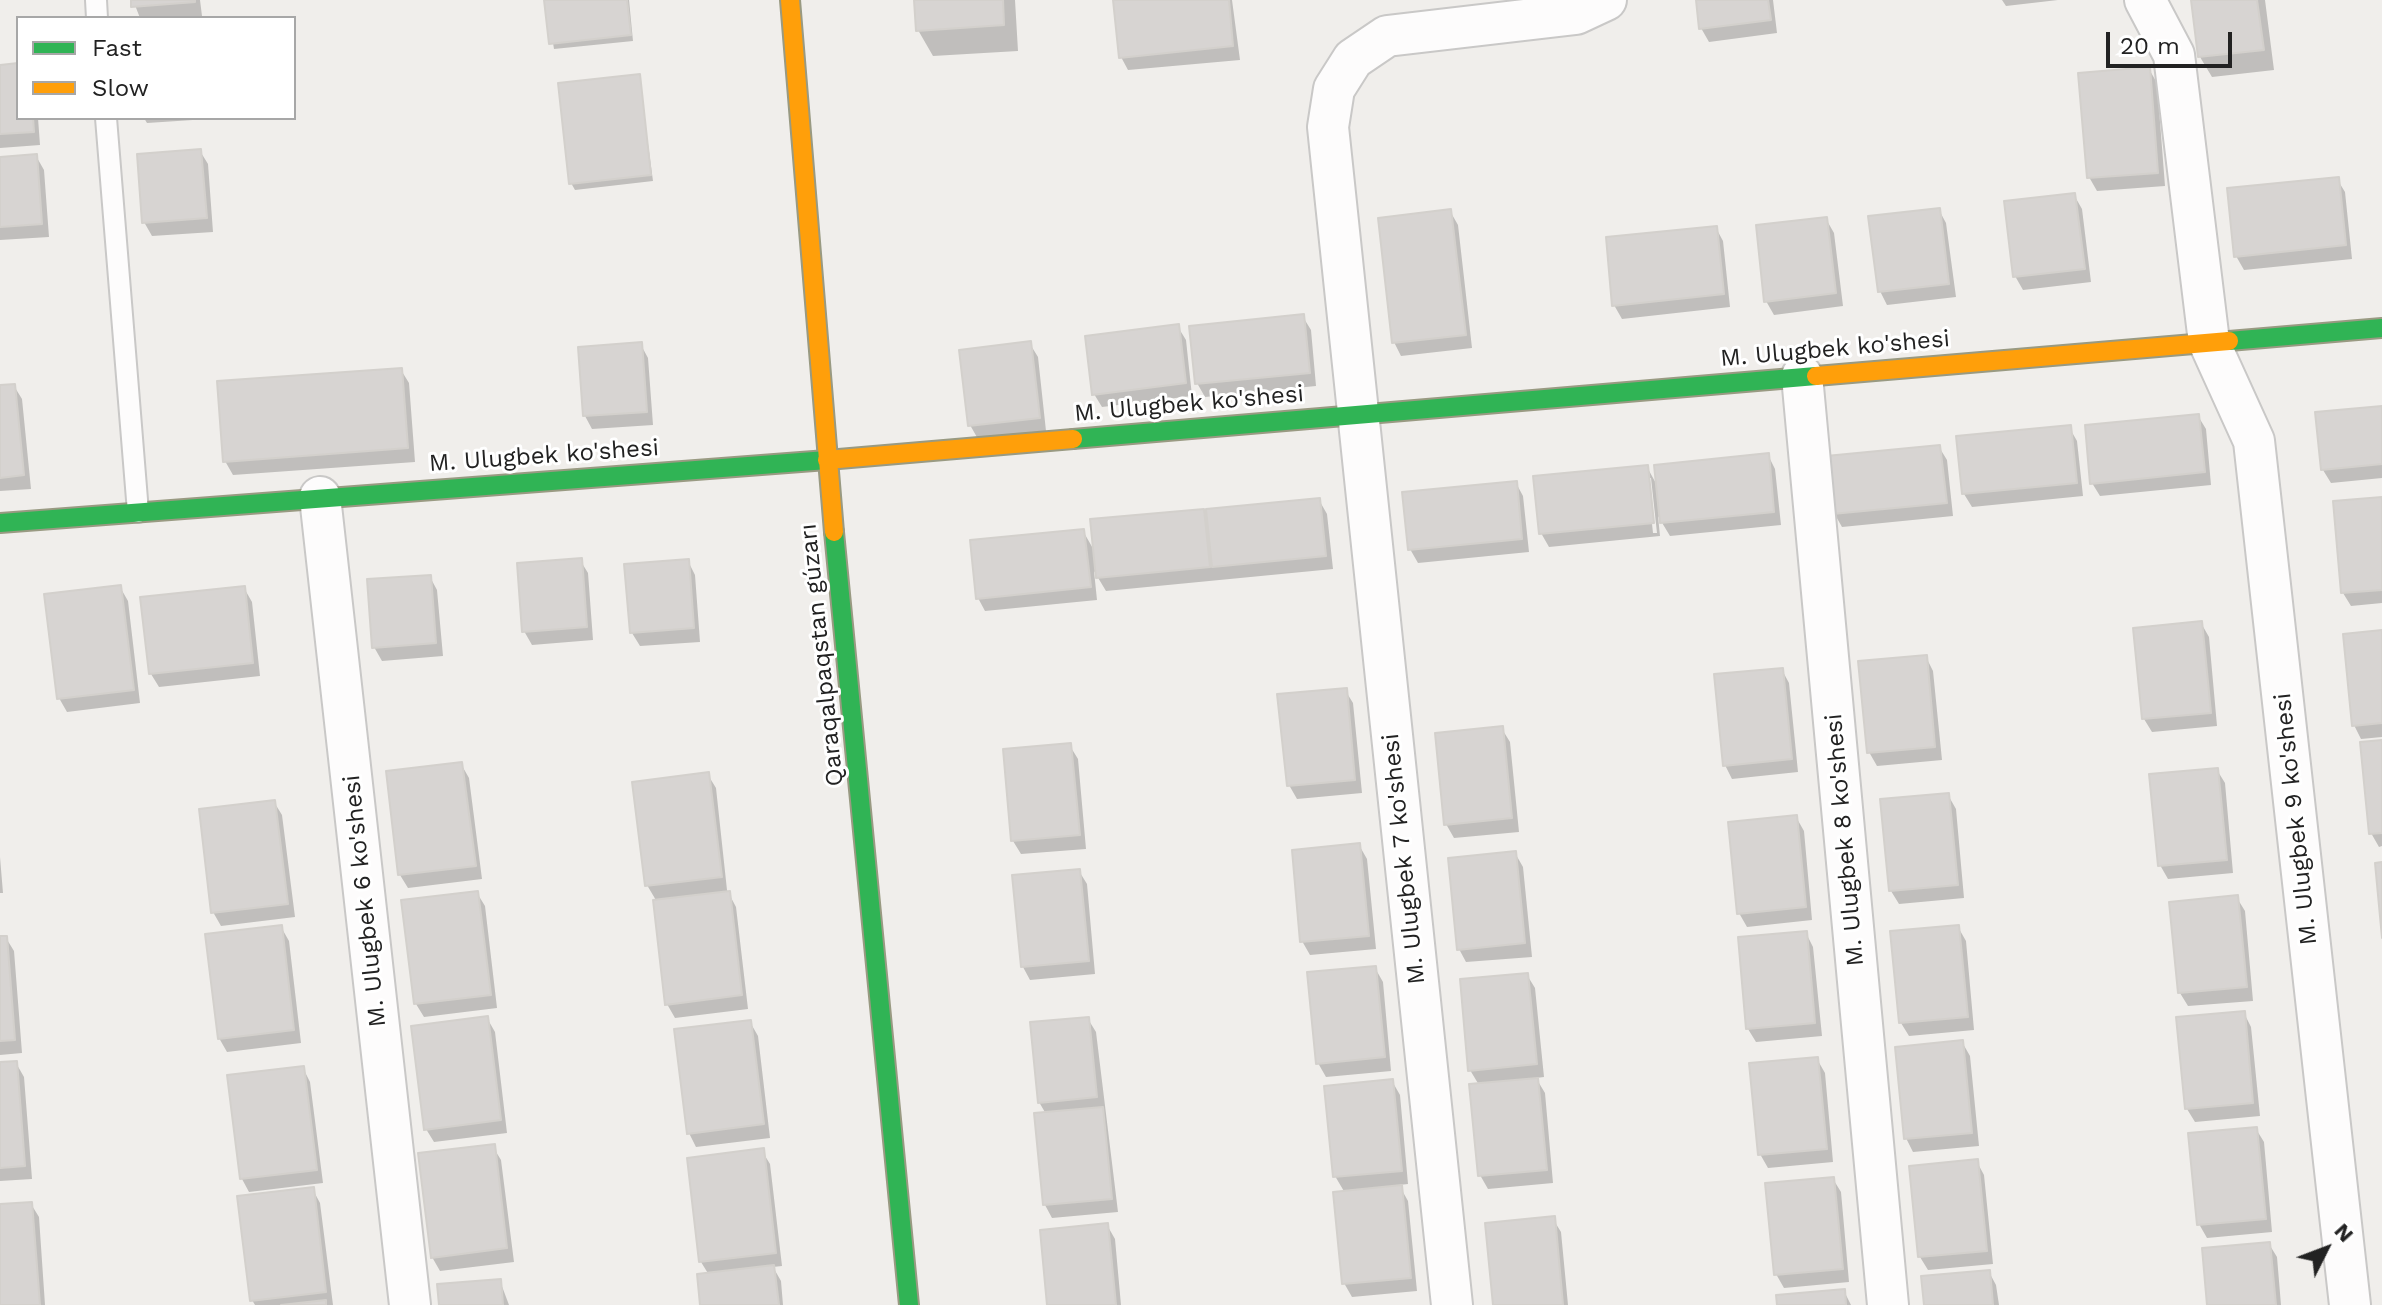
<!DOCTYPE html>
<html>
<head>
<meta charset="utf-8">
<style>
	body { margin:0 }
	#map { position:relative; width:2382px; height:1305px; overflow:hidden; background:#f0eeeb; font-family:"Work Sans",sans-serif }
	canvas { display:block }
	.legend { position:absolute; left:16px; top:16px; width:280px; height:104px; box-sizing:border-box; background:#fff; border:2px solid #a7a7a7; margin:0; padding:10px 14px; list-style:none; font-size:24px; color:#222 }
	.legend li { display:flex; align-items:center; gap:16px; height:40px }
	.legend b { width:40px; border:2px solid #a7a7a7 }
	.north { position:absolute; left:2286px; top:1209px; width:80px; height:80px; -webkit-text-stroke:6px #fff; paint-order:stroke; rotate:48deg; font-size:22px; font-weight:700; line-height:32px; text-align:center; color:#222 }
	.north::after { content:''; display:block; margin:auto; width:28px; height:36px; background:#222; clip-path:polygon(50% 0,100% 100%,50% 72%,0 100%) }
	.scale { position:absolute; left:2106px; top:32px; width:126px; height:36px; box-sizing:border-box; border:4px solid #222; border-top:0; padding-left:10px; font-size:24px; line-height:28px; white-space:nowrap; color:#222; -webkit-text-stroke:6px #fff; paint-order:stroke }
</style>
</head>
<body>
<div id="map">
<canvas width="2382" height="1305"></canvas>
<ul class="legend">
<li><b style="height:10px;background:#30b455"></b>Fast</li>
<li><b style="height:10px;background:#ff9f0a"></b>Slow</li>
</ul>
<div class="north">N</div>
<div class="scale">20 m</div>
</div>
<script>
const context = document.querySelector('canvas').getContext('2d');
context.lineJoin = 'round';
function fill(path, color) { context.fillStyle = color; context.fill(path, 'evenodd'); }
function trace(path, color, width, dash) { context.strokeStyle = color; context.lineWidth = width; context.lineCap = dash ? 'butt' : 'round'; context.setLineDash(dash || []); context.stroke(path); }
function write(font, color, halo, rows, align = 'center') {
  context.font = font + ' "Work Sans",sans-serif'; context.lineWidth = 6; context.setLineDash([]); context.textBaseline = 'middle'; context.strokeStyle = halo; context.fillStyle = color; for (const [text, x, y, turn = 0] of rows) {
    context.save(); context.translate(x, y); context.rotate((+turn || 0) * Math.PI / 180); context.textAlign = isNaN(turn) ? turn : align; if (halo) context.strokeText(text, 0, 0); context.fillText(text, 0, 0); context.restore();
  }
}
fill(new Path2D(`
	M133,0H200L202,16L140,18Z
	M546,0H629L633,41L554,49Z
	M916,0H1015L1018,51L933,56L918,30Z
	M1130,0H1232L1240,60L1128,70L1121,57Z
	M1698,0H1773L1777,33L1709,42L1701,28Z
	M2002,0H2058L2006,6Z
	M2193,0H2265L2274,70L2212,77L2200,57Z
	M18,65V118H38L40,145L0,148V67Z
	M2149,69L2157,83L2165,186L2097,191L2089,177Z
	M639,76L653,181L575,190L571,183Z
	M144,118H208V119L147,123Z
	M200,151L208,164L213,232L152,236L144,222Z
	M36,156L44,170L49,237L0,240V159Z
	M2337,179L2345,192L2352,259L2244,270L2236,256Z
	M2074,195L2082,209L2091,282L2023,290L2015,276Z
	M1939,210L1946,223L1956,297L1887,305L1880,291Z
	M1450,211L1458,225L1472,348L1401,356L1394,342Z
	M1826,219L1834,233L1843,306L1774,315L1766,301Z
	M1716,228L1723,241L1730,307L1622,319L1614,305Z
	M1303,317L1311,330L1316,386L1205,397L1197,383Z
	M1178,327L1186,340L1192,396L1102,407L1094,394Z
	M1030,344L1038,357L1046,431L978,439L970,425Z
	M641,345L648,358L653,425L592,429L585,416Z
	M401,370L409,383L415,462L233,475L225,461Z
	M14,386L22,399L31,489L0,491V387Z
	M2382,408V478L2331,483L2323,470Z
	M2198,416L2206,429L2211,485L2100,496L2092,483Z
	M2069,427L2077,441L2083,496L1972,507L1964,494Z
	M1939,447L1947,460L1953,516L1842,527L1834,513Z
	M1768,455L1775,469L1781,525L1670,536L1658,516L1660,536L1549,547L1541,533L1647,467L1658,487ZM1647,478H1651L1657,533H1653Z
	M1516,483L1523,496L1529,552L1418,563L1410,549Z
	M2382,499V603L2351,606L2343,593Z
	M1319,500L1327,514L1333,569L1106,591L1094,571L1097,600L985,611L978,598L1083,531L1095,552L1092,521Z
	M580,560L588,573L593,640L532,645L524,631Z
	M688,561L695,575L700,642L640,646L632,633Z
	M430,577L437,590L443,656L382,661L374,647Z
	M120,587L128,601L140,703L67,712L59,698Z
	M244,588L252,602L260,676L159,687L151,674Z
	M2201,623L2209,637L2217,726L2152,732L2144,719L2135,629Z
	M2382,632V737L2361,739L2354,725Z
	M1926,657L1933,671L1942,760L1877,766L1869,752Z
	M1782,670L1789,683L1798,772L1732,779L1725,765Z
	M1345,690L1353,703L1362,793L1297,799L1289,785Z
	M1502,729L1510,742L1519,832L1454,838L1446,824Z
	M2382,742V846L2379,847L2371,833Z
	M1070,746L1078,759L1086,849L1021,854L1013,841L1005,751Z
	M461,764L469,778L482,879L408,888L400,875Z
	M2217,770L2225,783L2233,873L2168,879L2160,865Z
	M708,775L716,788L727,890L736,907L748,1009L675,1018L667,1004L657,902L647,885Z
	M1948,795L1956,809L1964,898L1899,904L1891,891Z
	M274,802L282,815L295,917L221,926L213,912Z
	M1796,817L1804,831L1812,920L1747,927L1739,913Z
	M1359,845L1367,859L1376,949L1310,955L1302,941Z
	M1515,853L1523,867L1532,957L1466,962L1459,949Z
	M0,857L3,893H0Z
	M1079,871L1087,884L1095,974L1030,980L1023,967Z
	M477,893L485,906L497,1008L424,1017L416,1004Z
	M2237,898L2245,911L2253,1001L2188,1006L2180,993L2171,904Z
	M281,927L289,941L301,1043L227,1052L219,1038Z
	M1958,927L1966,941L1974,1030L1909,1036L1901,1023Z
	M1806,933L1813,947L1822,1036L1756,1042L1748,1029Z
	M0,938H6L14,951L22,1053L0,1055Z
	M1375,968L1383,982L1391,1071L1326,1077L1318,1063Z
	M1527,975L1535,988L1544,1077L1536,1078L1545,1093L1553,1183L1488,1189L1480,1175L1479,1085L1470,1070Z
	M2244,1013L2251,1027L2260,1116L2195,1122L2187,1109Z
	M487,1018L495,1032L507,1133L434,1142L426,1129Z
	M1088,1019L1096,1032L1118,1212L1052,1218L1045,1205L1046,1114L1039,1102Z
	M750,1022L758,1036L770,1138L696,1147L689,1133Z
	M1962,1042L1970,1056L1979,1146L1913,1152L1906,1138Z
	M1817,1059L1825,1073L1833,1162L1768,1168L1760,1154Z
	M16,1063L24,1077L32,1179L0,1181V1064Z
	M303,1068L310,1082L323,1183L249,1192L242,1179Z
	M1392,1081L1400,1095L1408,1184L1399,1185L1408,1201L1417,1291L1352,1297L1344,1283L1345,1193L1335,1176Z
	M2256,1129L2264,1142L2272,1232L2207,1238L2199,1224Z
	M493,1147L501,1160L514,1262L440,1271L432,1257Z
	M762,1151L770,1164L782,1266L773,1267L781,1281L783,1305H702L709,1275L701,1262Z
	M1977,1162L1984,1175L1993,1264L1928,1270L1920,1257Z
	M1833,1179L1841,1192L1849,1282L1784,1288L1776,1274Z
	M313,1190L320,1203L333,1305H255L252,1300Z
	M31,1204L39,1217L45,1305H0V1206Z
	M1553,1219L1561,1232L1568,1305H1495Z
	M1107,1225L1115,1239L1121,1305H1049Z
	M2269,1244L2277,1257L2281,1305H2209Z
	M1989,1272L1996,1285L1999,1305H1926Z
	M500,1281L509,1305H441Z
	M1844,1291L1851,1305H1779Z`), '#0003');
const building = new Path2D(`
	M131,0H195V2L131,7Z
	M544,0H627L631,35L549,44Z
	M914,0H1003L1004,25L916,31Z
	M1113,0H1229L1233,46L1119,58Z
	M1696,0H1768L1771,20L1699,29Z
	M2191,0H2257L2264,50L2198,57Z
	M18,63V118H33L34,132L0,134V65Z
	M2150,67L2158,173L2087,178L2078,73Z
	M640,74L651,175L569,184L558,83Z
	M201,149L207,218L142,223L137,154Z
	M37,154L42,224L0,227V157Z
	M2339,177L2346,245L2234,257L2227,188Z
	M2075,193L2085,269L2013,277L2004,201Z
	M1940,208L1949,284L1878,292L1868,216Z
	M1451,209L1466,335L1392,343L1378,218Z
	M1827,217L1836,293L1764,302L1756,225Z
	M1717,226L1724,294L1612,306L1606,237Z
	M1304,314L1310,373L1195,384L1189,326Z
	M1179,324L1186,383L1092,395L1085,336Z
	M1031,341L1040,418L968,426L959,350Z
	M642,342L647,412L583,416L578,347Z
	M402,368L408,448L223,462L217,381Z
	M15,384L24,475L0,478V385Z
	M2382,406V464L2321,470L2315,412Z
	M2199,414L2205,472L2090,484L2085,425Z
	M2071,425L2077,483L1962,494L1956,436Z
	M1940,445L1947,503L1832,514L1826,456Z
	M1769,453L1774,512L1660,523L1654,465Z
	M1648,465L1654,523L1539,534L1533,476Z
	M1517,481L1522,539L1408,550L1402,492Z
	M2382,497V590L2341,593L2333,501Z
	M1320,498L1326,556L1212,567L1206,509Z
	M1204,509L1210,567L1096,578L1090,519Z
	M1084,529L1091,587L976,599L970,540Z
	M582,558L587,627L522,632L517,563Z
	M689,559L694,628L630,633L624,564Z
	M431,575L436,643L372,648L367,579Z
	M121,585L134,690L57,699L44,594Z
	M245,586L253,663L149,674L140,597Z
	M2202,621L2211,713L2142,719L2133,628Z
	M2382,630V723L2352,726L2343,634Z
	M1927,655L1935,747L1867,753L1858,661Z
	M1783,668L1792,759L1723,766L1714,674Z
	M1347,688L1355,780L1287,786L1277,694Z
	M1503,726L1512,818L1444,825L1435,733Z
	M2382,740V833L2369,834L2360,742Z
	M1071,743L1080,835L1011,841L1003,749Z
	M462,762L476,866L398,875L386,771Z
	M2218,768L2227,860L2158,866L2149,774Z
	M709,772L722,877L645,886L632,782Z
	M1949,793L1958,885L1889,891L1880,799Z
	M275,800L288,904L211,913L199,809Z
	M1797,815L1806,907L1737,914L1728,822Z
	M1360,843L1369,936L1300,942L1292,850Z
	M1516,851L1525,943L1457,950L1448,858Z
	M2382,862V938L2375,863Z
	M1080,869L1089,961L1021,967L1012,875Z
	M478,891L491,995L414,1004L401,900Z
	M730,891L742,995L665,1005L653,900Z
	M2238,895L2247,987L2178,993L2169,902Z
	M282,925L294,1030L218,1039L205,934Z
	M1959,925L1968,1017L1899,1023L1890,931Z
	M1807,931L1815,1023L1746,1029L1738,937Z
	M0,936H7L15,1040L0,1041Z
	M1376,966L1385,1057L1316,1064L1307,972Z
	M1528,973L1537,1064L1468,1071L1460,979Z
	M2245,1011L2253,1103L2185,1109L2176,1017Z
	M488,1016L501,1120L424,1130L411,1026Z
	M1089,1017L1097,1097L1038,1103L1030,1022Z
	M751,1020L764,1124L687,1134L674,1029Z
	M1963,1040L1972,1133L1904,1139L1895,1047Z
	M1818,1057L1827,1149L1758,1155L1749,1063Z
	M17,1061L25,1166L0,1168V1062Z
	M304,1066L317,1170L240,1179L227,1075Z
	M1538,1078L1547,1170L1478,1176L1469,1084Z
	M1393,1079L1402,1171L1333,1177L1324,1086Z
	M1103,1107L1112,1199L1043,1205L1034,1113Z
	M2257,1127L2266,1219L2197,1225L2188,1133Z
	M495,1144L507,1248L431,1258L418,1153Z
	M764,1148L776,1253L699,1262L687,1158Z
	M1978,1159L1987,1251L1918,1257L1909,1166Z
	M1834,1177L1843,1269L1774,1275L1765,1183Z
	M1402,1185L1411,1278L1342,1284L1333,1192Z
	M314,1187L326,1292L250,1301L237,1196Z
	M32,1202L40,1305H0V1204Z
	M1555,1216L1563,1305H1493L1485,1223Z
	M1108,1223L1116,1305H1047L1040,1230Z
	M2270,1242L2276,1305H2207L2202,1248Z
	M774,1265L779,1305H700L697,1274Z
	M1990,1270L1993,1305H1924L1921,1276Z
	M501,1279L503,1305H439L437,1284Z
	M1845,1289L1846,1305H1777L1776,1295Z
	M326,1300V1305H281Z`);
fill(building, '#d7d4d2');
trace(building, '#d3d0cc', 2);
const lane = new Path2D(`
	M96,0L97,18
	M106,118L138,512`);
const street = new Path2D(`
	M2145,0L2174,55L2209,342L2254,441L2350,1305
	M1802,376L1888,1305
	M320,497L410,1305
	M1452,1305L1328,127L1334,89L1353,59L1387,36L1576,14L1606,0`);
const fast = new Path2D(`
	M2229,341L2382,328
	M1073,439L1816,376
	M0,523L827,460
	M834,532L909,1305`);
const slow = new Path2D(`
	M790,0L834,532
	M1816,376L2229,341
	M827,460L1073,439`);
trace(lane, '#c9c8c7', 24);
trace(street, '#c9c8c7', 44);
trace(fast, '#999a82', 22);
trace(slow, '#999a82', 22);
trace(lane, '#fdfcfc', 20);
trace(street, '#fdfcfc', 40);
trace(fast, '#30b455', 18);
trace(slow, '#ff9f0a', 18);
write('24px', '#222', '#fff', [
	["M. Ulugbek ko'shesi",1835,349,-5],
	["M. Ulugbek ko'shesi",1189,404,-5],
	["M. Ulugbek ko'shesi",544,456,-4],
	["Qaraqalpaqstan gúzarı",822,655,-96],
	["M. Ulugbek 9 ko'shesi",2296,819,-96],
	["M. Ulugbek 8 ko'shesi",1845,840,-95],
	["M. Ulugbek 7 ko'shesi",1404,859,-96],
	["M. Ulugbek 6 ko'shesi",365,901,-96]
]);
</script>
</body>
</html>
